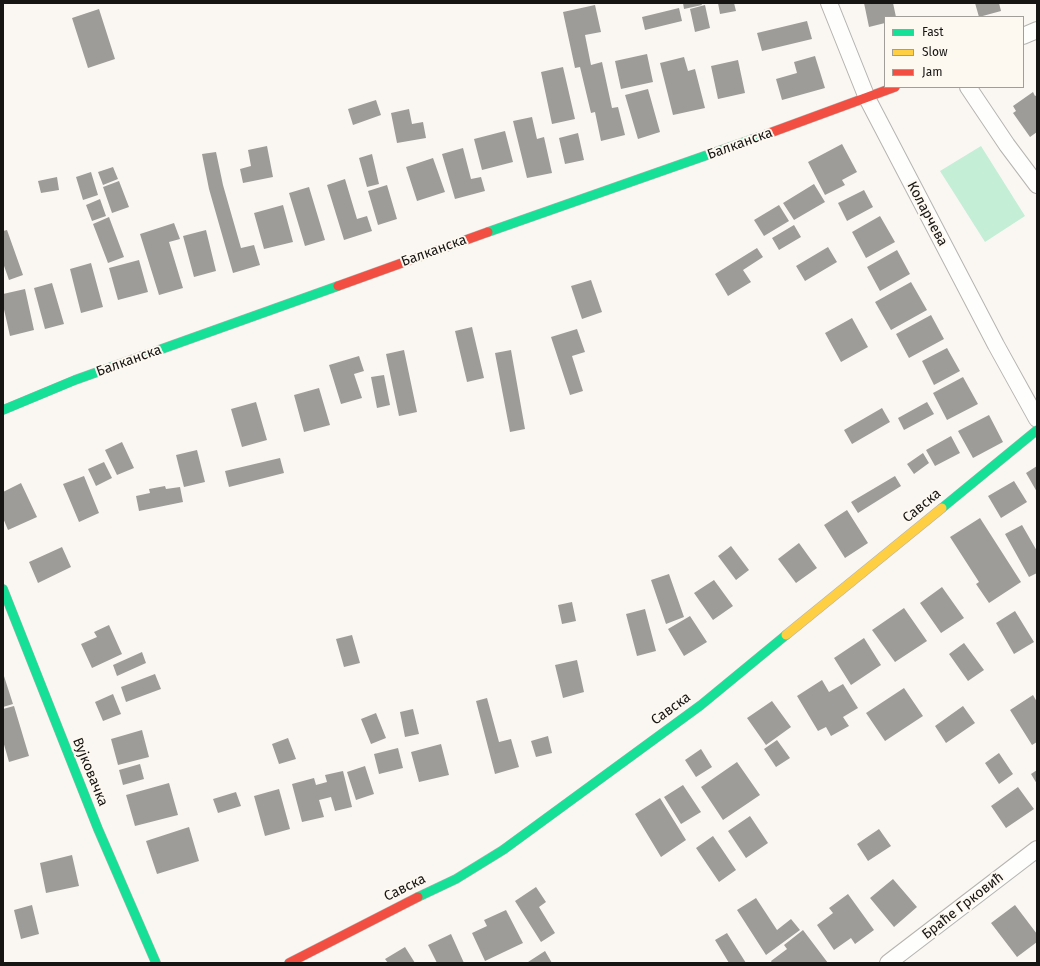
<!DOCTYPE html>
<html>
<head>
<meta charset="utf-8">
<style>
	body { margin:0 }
	#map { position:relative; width:1040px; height:966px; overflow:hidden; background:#faf7f3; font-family:"Fira Sans",sans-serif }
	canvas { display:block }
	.frame { position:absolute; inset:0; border:4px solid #171513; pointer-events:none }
	.legend { position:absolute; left:884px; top:16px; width:140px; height:72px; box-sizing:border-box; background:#fdf8f0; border:1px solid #a19d98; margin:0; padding:5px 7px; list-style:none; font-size:12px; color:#171513 }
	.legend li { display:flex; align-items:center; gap:8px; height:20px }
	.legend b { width:20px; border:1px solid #a19d98 }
</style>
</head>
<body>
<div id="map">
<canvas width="1040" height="966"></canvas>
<div class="frame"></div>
<ul class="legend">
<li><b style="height:5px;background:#16e098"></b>Fast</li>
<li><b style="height:5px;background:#ffcf43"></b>Slow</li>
<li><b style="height:5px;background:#f24e42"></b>Jam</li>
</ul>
</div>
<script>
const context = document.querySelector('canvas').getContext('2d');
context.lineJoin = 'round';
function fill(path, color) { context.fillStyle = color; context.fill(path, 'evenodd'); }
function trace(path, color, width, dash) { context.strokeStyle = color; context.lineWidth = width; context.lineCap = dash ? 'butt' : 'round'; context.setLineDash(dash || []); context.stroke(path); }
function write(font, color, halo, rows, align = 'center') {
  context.font = font + ' "Fira Sans",sans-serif'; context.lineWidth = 4; context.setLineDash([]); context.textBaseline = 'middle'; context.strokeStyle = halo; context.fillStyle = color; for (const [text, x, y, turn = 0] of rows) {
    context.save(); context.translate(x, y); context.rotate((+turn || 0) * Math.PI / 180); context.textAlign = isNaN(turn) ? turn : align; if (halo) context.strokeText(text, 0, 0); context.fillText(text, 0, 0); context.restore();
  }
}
fill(new Path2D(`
	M981,146L1025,216L985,242L940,171Z`), '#c4eed6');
fill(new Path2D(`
	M683,3H701L702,5L684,9Z
	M718,3H734L736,11L720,14Z
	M864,3H893L896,17H885V23L869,27Z
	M975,3H999L1001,11L979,17Z
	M595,5L601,32L585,35L591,65L602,62L612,108L618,107L625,135L601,141L595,112L591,113L580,67L575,68L563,12Z
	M705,5L710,28L695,32L690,9Z
	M679,8L682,21L645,30L642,17Z
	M99,9L115,59L88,68L72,18Z
	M807,21L812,39L762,51L757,33Z
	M647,54L653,82L621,89L615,61Z
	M815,56L825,88L782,100L776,79L797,73L794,62Z
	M684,57L688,71L695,69L705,108L673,115L660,63Z
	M738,60L745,93L718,99L711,66Z
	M563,67L575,119L552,124L541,72Z
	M648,89L660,132L638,139L625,95Z
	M1033,92L1035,96L1037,95V132L1030,137L1013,113L1016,111L1013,106Z
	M376,100L381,115L353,125L348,109Z
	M409,109L412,124L423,122L426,138L397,143L391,113Z
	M532,117L537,139L544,137L552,173L527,178L513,121Z
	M505,131L513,162L482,170L474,139Z
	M578,133L584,160L565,164L559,138Z
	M842,144L857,172L842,180L845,185L825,195L808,162Z
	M267,146L273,177L243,183L240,169L251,166L248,150Z
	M463,148L471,179L481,177L485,191L455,199L442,154Z
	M216,152L223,185L241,248L254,245L260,265L233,273L209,189L202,154Z
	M372,154L379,184L367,187L359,158Z
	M433,158L445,192L417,201L406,167Z
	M113,167L118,179L103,185L98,172Z
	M91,172L98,195L83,200L76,177Z
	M57,177L59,190L41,193L38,181Z
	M345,179L357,219L367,216L372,231L344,240L327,185Z
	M119,181L129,207L112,213L103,187Z
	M814,184L825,202L794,220L783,203Z
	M387,185L397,219L378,225L368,191Z
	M309,187L325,240L305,246L289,193Z
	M864,190L873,207L847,221L838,203Z
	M100,199L106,216L92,221L86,205Z
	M283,205L293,242L264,249L254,213Z
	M779,205L789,221L764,236L754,220Z
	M880,216L895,242L866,258L852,232Z
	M109,217L124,257L108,263L93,224Z
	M174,223L180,239L169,242L183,288L159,295L140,234Z
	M794,225L801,237L779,250L772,238Z
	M7,230L23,275L9,280L3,263V231Z
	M206,230L216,271L194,277L183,236Z
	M828,247L837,262L805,281L796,266Z
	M757,248L763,257L743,270L751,282L728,296L715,274Z
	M897,250L910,274L880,291L867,267Z
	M139,260L148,292L118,300L109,268Z
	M91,263L103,307L81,313L70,269Z
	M591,280L602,312L582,319L571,286Z
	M911,282L927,310L891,330L875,302Z
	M52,283L64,324L45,329L34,288Z
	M25,289L34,330L10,336L3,305V294Z
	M931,315L944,339L909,358L896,334Z
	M852,318L868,347L841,362L825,333Z
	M472,327L484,378L467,382L455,331Z
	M577,329L585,352L572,356L583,391L570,395L551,337Z
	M947,348L960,371L934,385L922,361Z
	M404,350L417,412L399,416L386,354Z
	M511,350L525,429L510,432L495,353Z
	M359,356L364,371L354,374L362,398L341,404L329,365Z
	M384,375L390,405L377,408L371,377Z
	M963,377L978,404L947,420L933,393Z
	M319,388L330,425L304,432L294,395Z
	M256,402L267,440L242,447L231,409Z
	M927,402L934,414L904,430L898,418Z
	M882,408L890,422L852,444L844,430Z
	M989,415L1003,442L973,458L958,431Z
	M951,436L960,453L935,466L926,450Z
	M122,442L134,468L117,475L105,450Z
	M197,450L205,482L184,487L176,455Z
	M923,453L929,463L914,474L907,464Z
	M280,458L284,473L229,487L225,471Z
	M104,462L112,478L96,486L88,469Z
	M1037,466V492L1026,473Z
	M84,476L99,513L79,522L63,484Z
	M895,476L901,486L858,513L851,502Z
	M1014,481L1027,502L1001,518L988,496Z
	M21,483L37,517L8,530L3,518V492Z
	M165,486L166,489L180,487L183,502L139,511L136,496L150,493L149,489Z
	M847,510L868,543L845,558L824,525Z
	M980,518L1021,582L989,603L976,584L979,582L950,537Z
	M1022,525L1037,551V573L1029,577L1005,534Z
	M799,543L817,568L796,583L778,559Z
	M731,546L749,570L736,580L718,556Z
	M62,547L71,567L38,583L29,562Z
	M669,574L684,617L666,624L651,580Z
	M714,580L733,606L713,620L694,593Z
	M942,587L964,618L941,633L920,603Z
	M572,602L576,621L562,624L558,605Z
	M904,608L927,641L895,662L872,630Z
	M645,609L656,651L637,656L626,614Z
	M1015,611L1034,642L1014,654L996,623Z
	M690,616L707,642L684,656L668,629Z
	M109,625L122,654L92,668L81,644L97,637L94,632Z
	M352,635L360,663L344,667L336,639Z
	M864,638L881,665L851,685L834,658Z
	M964,643L984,670L968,681L949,654Z
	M142,652L146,663L117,676L113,665Z
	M577,660L584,692L563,698L555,665Z
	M3,673L13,704L3,707Z
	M155,674L161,689L126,702L121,687Z
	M822,680L829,692L843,684L858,708L843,717L849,726L831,736L826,727L818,731L797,696Z
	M904,688L923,716L885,741L866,713Z
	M113,694L121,714L103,721L95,702Z
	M1033,695L1037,702V742L1032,745L1010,710Z
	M487,698L499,742L511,739L519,767L495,774L476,701Z
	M772,701L791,727L766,745L747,718Z
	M14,706L29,756L9,762L3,741V709Z
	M963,706L975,723L946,743L935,726Z
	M413,709L419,734L405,737L400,712Z
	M376,713L386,738L371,744L361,719Z
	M142,730L149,757L118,765L111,739Z
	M548,736L552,753L536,757L531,741Z
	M288,738L296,759L279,764L272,744Z
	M777,740L790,758L776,767L764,749Z
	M441,744L449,775L419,782L411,752Z
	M398,748L403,768L379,774L374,754Z
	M701,749L712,767L696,777L685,760Z
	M999,753L1013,774L999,784L985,763Z
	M737,762L760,795L723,820L701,787Z
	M140,764L144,779L123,785L119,770Z
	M365,766L374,794L356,800L347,772Z
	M1037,770V784L1031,774Z
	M343,771L352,807L335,811L331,797L319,800L324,817L302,822L292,784L314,778L316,785L327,782L325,775Z
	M169,783L178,815L135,826L126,795Z
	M683,785L701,812L681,824L664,797Z
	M1018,787L1034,809L1006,828L991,806Z
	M279,789L290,829L265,836L254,796Z
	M236,792L241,806L218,813L213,799Z
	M660,798L686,840L661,857L635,814Z
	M750,816L768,843L746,858L728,831Z
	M189,827L199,861L157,874L146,841Z
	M879,829L891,846L868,861L857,844Z
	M713,836L736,870L719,882L696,848Z
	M72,855L79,886L46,893L40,863Z
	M893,879L917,907L894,927L870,898Z
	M536,887L546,902L539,907L555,933L541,942L515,901Z
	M848,894L874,930L855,944L851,938L834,950L817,925L833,913L829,908Z
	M756,898L777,930L791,919L800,930L766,955L737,910Z
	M32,905L39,934L21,939L14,910Z
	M1015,905L1037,934V942L1017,957L991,923Z
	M506,910L523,943L485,961L472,933L487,926L484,920Z
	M803,930L828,963H772L771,961L787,949L784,945Z
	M727,933L746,963H729L715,940Z
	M451,934L464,963H437L428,945Z
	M405,947L415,963H388L385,959Z
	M545,951L552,963H528V962Z`), '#9e9c99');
const street = new Path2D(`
	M829,3L867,98L996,345L1037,419
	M1023,36L1037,30
	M968,87L1007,145L1037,185
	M888,963L1037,849`);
const fast = new Path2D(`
	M488,232L767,134
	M3,410L75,380L338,286
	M942,508L1037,430
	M3,589L98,829L156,963
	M418,897L456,879L503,850L701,705L786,635`);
const slow = new Path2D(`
	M786,635L942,508`);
const jam = new Path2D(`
	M767,134L895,87
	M338,286L488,232
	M289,963L418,897`);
trace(street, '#b6b4b1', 18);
trace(fast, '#b6b4b1', 10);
trace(slow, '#b6b4b1', 10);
trace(jam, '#b6b4b1', 10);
trace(street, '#fefefd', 16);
trace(fast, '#16e098', 9);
trace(slow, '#ffcf43', 9);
trace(jam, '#f24e42', 9);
write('14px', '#171513', '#fdf8f0', [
	["Балканска",740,144,-20],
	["Коларчева",927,214,62],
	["Балканска",434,251,-20],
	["Балканска",129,361,-20],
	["Савска",922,506,-39],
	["Савска",671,709,-36],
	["Вујковачка",90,772,68],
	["Савска",405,888,-26],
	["Браће Грковић",963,906,-38]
]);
</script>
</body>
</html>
